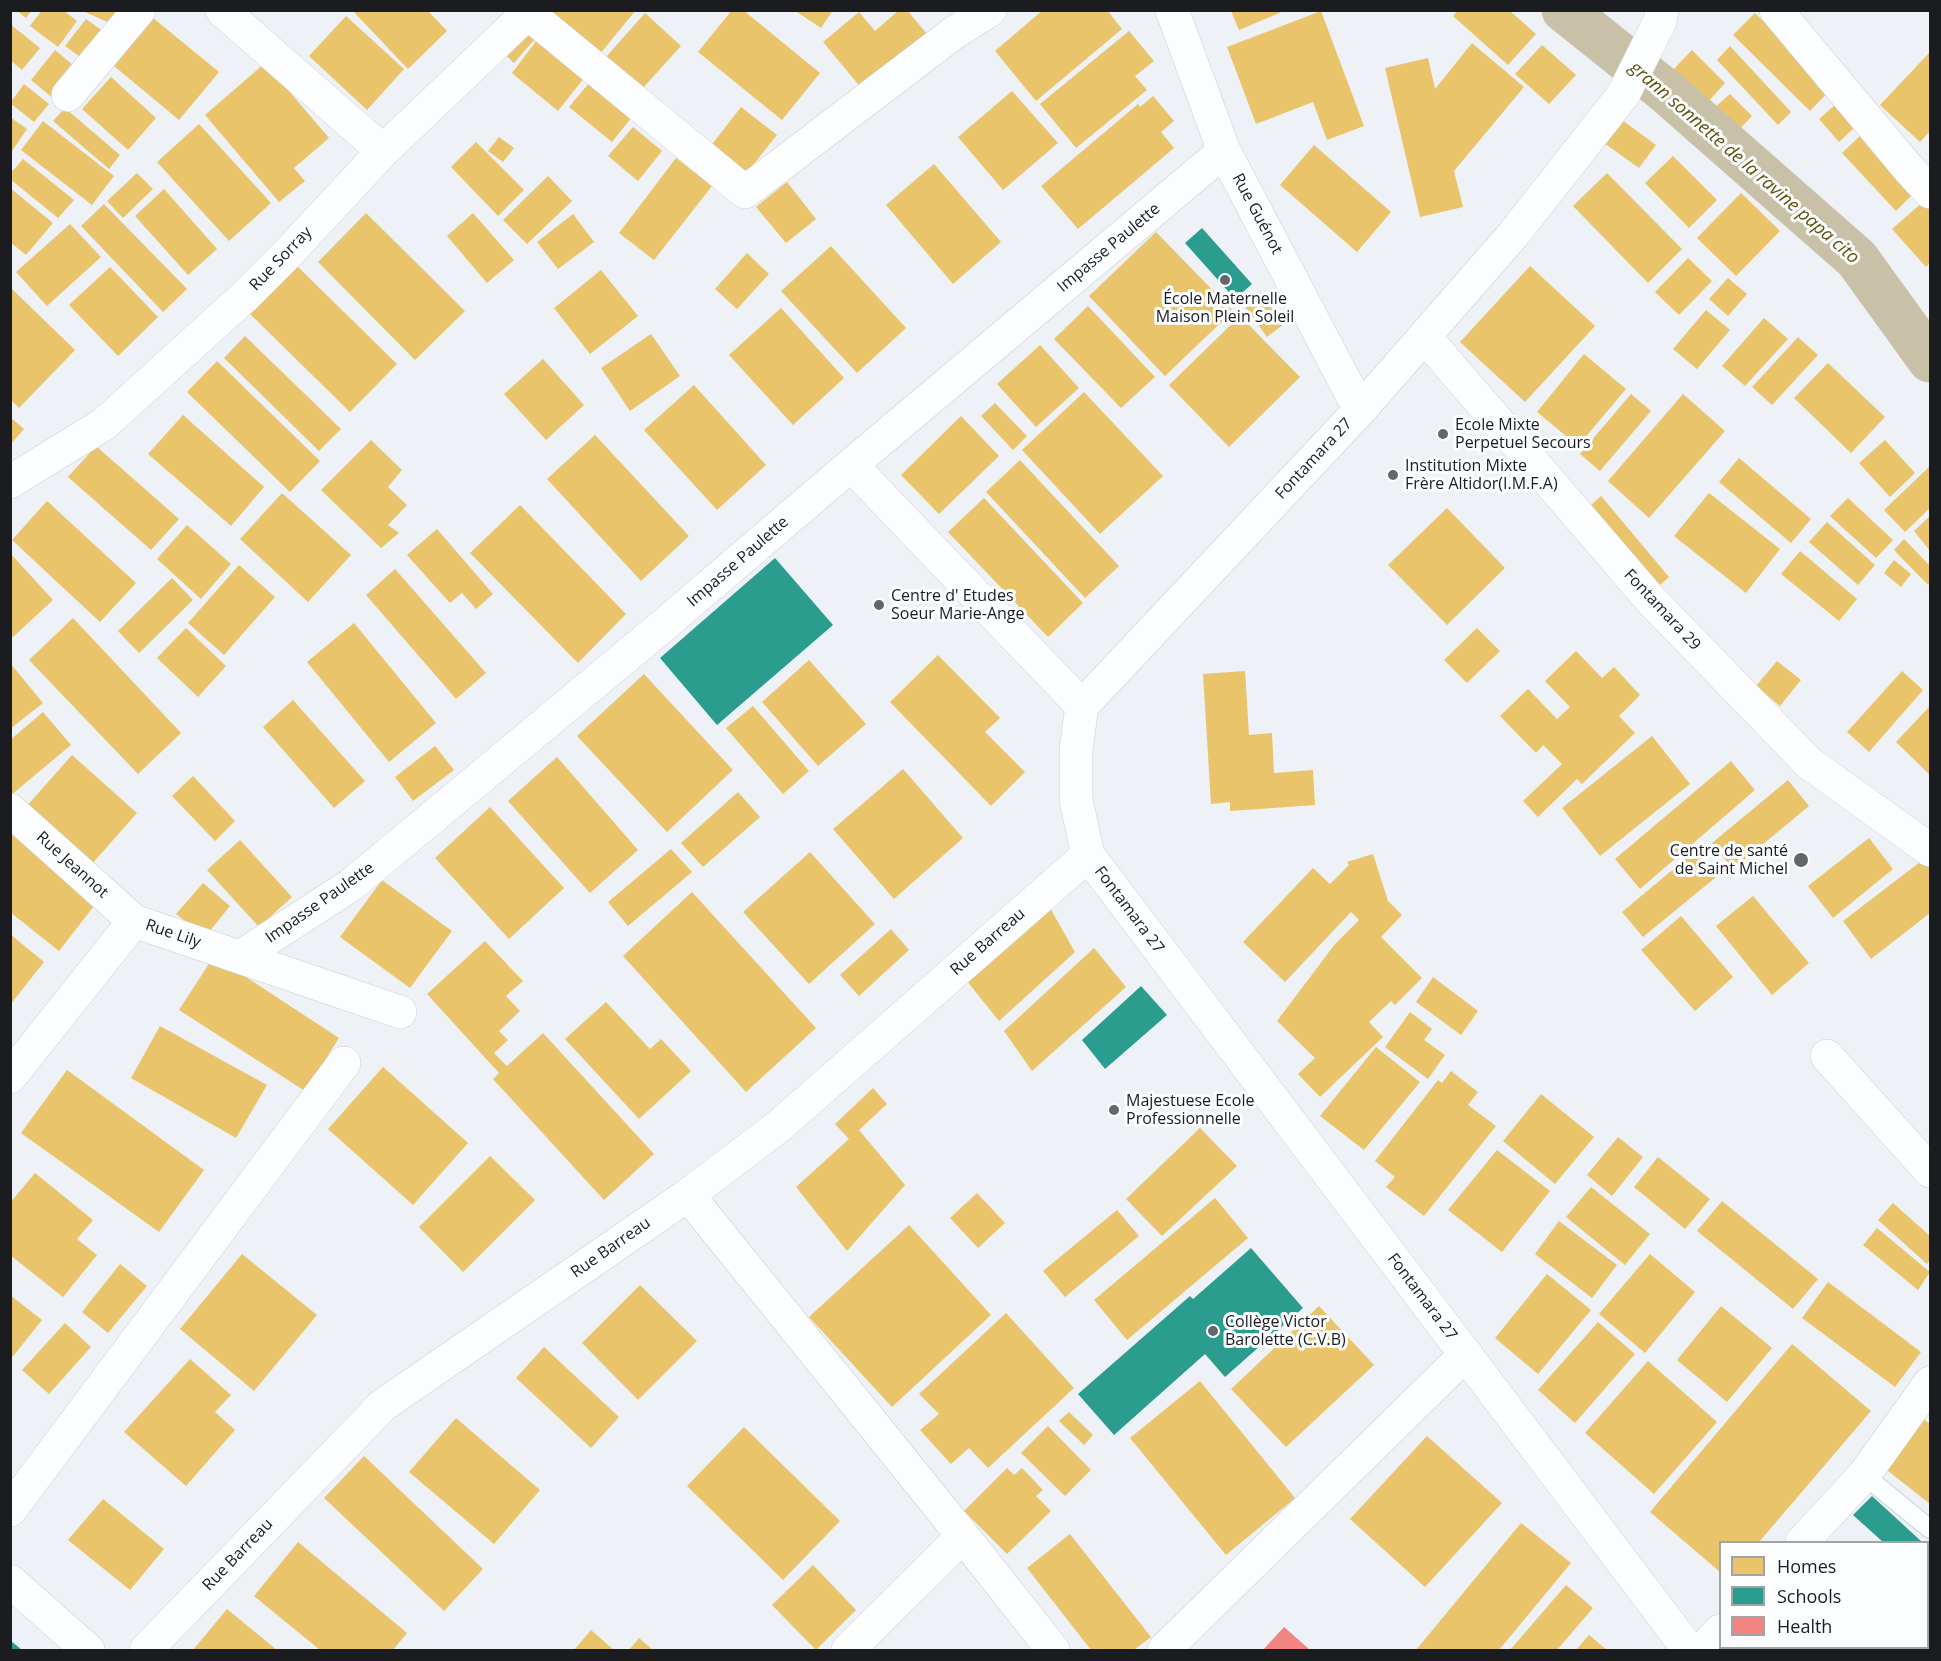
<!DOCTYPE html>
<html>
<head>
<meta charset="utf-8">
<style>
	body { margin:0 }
	#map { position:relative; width:1941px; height:1661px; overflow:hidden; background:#eef1f6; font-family:"Open Sans",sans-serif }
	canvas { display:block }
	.frame { position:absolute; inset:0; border:12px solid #1a1c1f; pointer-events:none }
	.legend { position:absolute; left:1719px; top:1541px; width:210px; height:108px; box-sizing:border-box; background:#fcfdff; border:2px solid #a2a3a5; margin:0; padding:8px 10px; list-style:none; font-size:18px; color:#1a1c1f }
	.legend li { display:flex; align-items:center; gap:12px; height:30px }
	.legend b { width:30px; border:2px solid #a2a3a5 }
</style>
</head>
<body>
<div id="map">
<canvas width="1941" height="1661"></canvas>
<div class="frame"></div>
<ul class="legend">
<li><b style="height:16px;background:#e9c46a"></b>Homes</li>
<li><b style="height:16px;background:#2a9d8f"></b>Schools</li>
<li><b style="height:16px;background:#f28482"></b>Health</li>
</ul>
</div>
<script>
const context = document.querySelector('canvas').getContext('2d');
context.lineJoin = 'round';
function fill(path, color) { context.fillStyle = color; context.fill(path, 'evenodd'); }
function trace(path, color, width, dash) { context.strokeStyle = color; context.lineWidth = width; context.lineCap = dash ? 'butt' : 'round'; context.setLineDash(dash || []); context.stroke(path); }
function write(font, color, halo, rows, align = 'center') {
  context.font = font + ' "Open Sans",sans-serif'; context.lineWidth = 6; context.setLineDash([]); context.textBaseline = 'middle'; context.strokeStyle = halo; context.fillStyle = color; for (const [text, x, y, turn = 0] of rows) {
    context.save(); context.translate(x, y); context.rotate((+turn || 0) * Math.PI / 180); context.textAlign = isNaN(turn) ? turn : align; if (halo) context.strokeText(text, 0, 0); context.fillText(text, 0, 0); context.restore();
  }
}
fill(new Path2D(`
	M16,10H32L26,18Z
	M42,10H63L77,21L58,47L30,26Z
	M81,10H126L118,27Z
	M352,10H427L447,31L408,69Z
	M553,10H636L599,55L551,14Z
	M732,10H743L820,73L782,120L698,52Z
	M794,10H833L821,28Z
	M899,10H907L927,34L862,89L823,42L859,12L875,31Z
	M1043,10H1107L1122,29L1036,101L995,51Z
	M1458,10H1509L1536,34L1508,65L1453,16Z
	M1231,11H1284L1239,30Z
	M1321,11L1364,126L1327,140L1313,102L1256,124L1227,47Z
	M147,13L219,72L179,120L108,61Z
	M645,13L681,46L642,89L606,57Z
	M1755,13L1832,88L1810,111L1733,35Z
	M346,16L404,69L367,110L309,56Z
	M86,19L104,32L83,59L65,46Z
	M10,24L40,48L22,70L10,60Z
	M521,28L535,39L514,63L501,51Z
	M1129,31L1154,61L1135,76L1147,90L1076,148L1040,104Z
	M537,40L584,78L558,111L512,73Z
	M1472,43L1524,87L1454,171L1463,207L1420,217L1385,68L1428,58L1435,89Z
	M1542,45L1576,75L1549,104L1515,74Z
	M1730,46L1791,112L1778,125L1717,60Z
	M55,50L79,70L55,100L31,80Z
	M1692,50L1725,83L1707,103L1673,70Z
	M1930,52V131L1920,142L1880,105Z
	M265,63L329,138L294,168L305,181L279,202L205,115Z
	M111,77L156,118L128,150L82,109Z
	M589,83L632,117L612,142L569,107Z
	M24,84L49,104L34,122L10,103Z
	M1012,91L1058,143L1003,190L958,137Z
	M1730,94L1752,116L1736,133L1713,109Z
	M1153,96L1174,121L1161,132L1174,148L1078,229L1041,186L1138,104L1140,107Z
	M1836,104L1855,127L1839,142L1819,119Z
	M741,107L777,135L745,175L710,147Z
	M65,108L120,155L109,169L53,121Z
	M10,117L27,129L10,154Z
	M1622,120L1656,145L1639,168L1604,143Z
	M43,121L114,176L92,205L21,150Z
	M199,124L271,203L229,241L157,162Z
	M633,127L662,151L638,181L608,156Z
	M1861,135L1914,193L1896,211L1842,153Z
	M499,137L514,148L503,162L488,151Z
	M476,142L524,190L498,216L451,167Z
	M1314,145L1391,212L1357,252L1280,185Z
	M1673,156L1717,200L1689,228L1645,183Z
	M676,158L712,186L654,260L619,233Z
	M23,159L74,200L58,218L10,179V174Z
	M934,164L1001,242L953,284L886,205Z
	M137,173L153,189L123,218L107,201Z
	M1607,173L1682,249L1648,283L1573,206Z
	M548,176L572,201L527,244L503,220Z
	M787,182L816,219L786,243L756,207Z
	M10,188L53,223L26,255L10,242Z
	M164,189L217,249L188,275L135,216Z
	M1741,193L1780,231L1736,276L1697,238Z
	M1924,201L1930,208V263L1926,267L1892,229Z
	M104,204L187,289L163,312L81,226Z
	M366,213L465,311L415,360L318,262Z
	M473,213L514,260L487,283L447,236Z
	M573,214L594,242L558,269L537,242Z
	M70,224L101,257L47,306L16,272Z
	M1156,232L1233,311L1165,376L1089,296Z
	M831,246L906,328L857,373L781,291Z
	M747,253L769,274L737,309L715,289Z
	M1688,258L1712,281L1679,315L1655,292Z
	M297,266L397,364L350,412L250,314Z
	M1530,266L1595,326L1525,402L1460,342Z
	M110,267L158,317L118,356L69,305Z
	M601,270L638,316L590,354L554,308Z
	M1728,278L1747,294L1728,316L1709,299Z
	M10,287L75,350L19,408L10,399Z
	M1260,292L1284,324L1267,337L1243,304Z
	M1088,306L1155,377L1121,408L1054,339Z
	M781,308L844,378L793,425L729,355Z
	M1706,310L1730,330L1697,369L1673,349Z
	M1240,316L1300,377L1229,447L1169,385Z
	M1764,318L1788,339L1745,386L1722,366Z
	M651,334L680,376L630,411L601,368Z
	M245,336L341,429L319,451L224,358Z
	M1798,337L1818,355L1772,405L1752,387Z
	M1040,345L1079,388L1036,427L997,384Z
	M1584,354L1626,389L1578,446L1537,412Z
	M543,359L584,405L546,440L504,394Z
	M217,361L320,461L290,492L187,392Z
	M1828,363L1885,417L1851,453L1794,398Z
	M694,385L766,465L717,510L644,430Z
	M1084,392L1163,476L1100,534L1022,450Z
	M1631,394L1651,411L1600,471L1580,454Z
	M1683,394L1725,431L1649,518L1608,481Z
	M995,403L1027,436L1013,450L981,416Z
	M183,415L264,487L231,526L148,454Z
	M961,416L999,456L939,514L901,475Z
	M10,417L24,429L10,445Z
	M595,435L689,536L641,581L547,479Z
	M371,440L402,470L388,487L407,505L388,525L399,533L381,548L321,490Z
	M1885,440L1915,473L1890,497L1859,463Z
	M96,446L179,519L151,550L68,477Z
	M1739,458L1811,519L1791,543L1719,482Z
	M1020,460L1119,566L1085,598L986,492Z
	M1930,466V508L1905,532L1884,510Z
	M282,493L351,555L308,602L240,539Z
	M1709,493L1780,549L1746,593L1674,536Z
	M1601,496L1669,577L1659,586L1591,505Z
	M984,498L1083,603L1048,637L948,532Z
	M1848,498L1893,540L1876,558L1830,516Z
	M47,501L136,583L100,622L12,540Z
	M520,505L626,614L578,663L470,553Z
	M1447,508L1505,568L1447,625L1388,565Z
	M1930,516V551L1914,531Z
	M1827,522L1875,565L1858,585L1809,542Z
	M187,525L231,564L201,599L157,559Z
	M437,529L493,594L476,609L462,593L450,603L407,555Z
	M1904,539L1930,566V582L1928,585L1894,550Z
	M1800,551L1857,599L1839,621L1781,574Z
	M10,553L53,600L13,637L10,633Z
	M1894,560L1911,574L1901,587L1884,573Z
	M239,565L275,597L224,655L188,623Z
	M395,569L486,673L456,699L366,595Z
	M172,578L193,600L139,653L118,631Z
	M73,618L181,733L138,774L29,660Z
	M354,623L436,723L389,762L307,662Z
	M186,628L226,666L198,697L157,658Z
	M1477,628L1500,651L1467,683L1444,660Z
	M1576,651L1602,678L1614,667L1640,695L1619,716L1635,733L1582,784L1577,779L1538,817L1523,801L1562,764L1543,745L1536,753L1500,716L1528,689L1557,719L1570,707L1545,681Z
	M938,655L1000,718L985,732L1025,772L991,806L890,702Z
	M809,660L866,724L818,766L762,702Z
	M1777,661L1801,680L1780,706L1756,686Z
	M10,663L43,703L10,729Z
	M1245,671L1249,735L1272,733L1274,773L1313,770L1315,805L1230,811V802L1211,804L1203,674Z
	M1902,671L1923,690L1869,752L1847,732Z
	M644,674L733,770L667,832L577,736Z
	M293,700L365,781L334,808L263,727Z
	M753,706L809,771L783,794L726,728Z
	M1930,706V775L1896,742Z
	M43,712L71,745L10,796V740Z
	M1652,736L1690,784L1600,856L1562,808Z
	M435,746L454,770L413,801L395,777Z
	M72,755L137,813L91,865L26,807Z
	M557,757L638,850L590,893L508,801Z
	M1731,761L1755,790L1640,889L1615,859Z
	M903,769L963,838L894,899L833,829Z
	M193,776L235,821L215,841L172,796Z
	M1788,780L1809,806L1733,869L1712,843Z
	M738,792L760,817L703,867L681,843Z
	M490,807L564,888L509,939L435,858Z
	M10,825L101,897L59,951L10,912Z
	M1869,838L1893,869L1833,918L1808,886Z
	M240,840L292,897L259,927L207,870Z
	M671,849L692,872L628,926L608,902Z
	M1695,851L1716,877L1643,937L1622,912Z
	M810,852L875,924L809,984L743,912Z
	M1373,854L1388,901L1402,915L1381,937L1422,978L1395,1005L1391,1001L1369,1022L1383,1037L1320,1097L1298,1074L1315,1058L1277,1021L1335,944L1359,920L1351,912L1285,982L1243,942L1313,868L1330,884L1349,865L1347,862Z
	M1924,859L1930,867V913L1871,959L1843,921Z
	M382,880L452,931L410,988L340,937Z
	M203,883L230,906L205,937L176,914Z
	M692,892L816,1028L746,1092L623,956Z
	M1753,896L1809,963L1772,995L1716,926Z
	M1046,901L1075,952L999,1021L962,975Z
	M1681,916L1733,977L1695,1011L1641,950Z
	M891,929L909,950L859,996L840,975Z
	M10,934L44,962L10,1005Z
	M485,941L523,981L506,996L520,1011L499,1031L508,1040L494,1053L507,1066L543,1033L654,1154L604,1200L493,1079L499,1073L427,994Z
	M1094,948L1126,987L1032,1071L1004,1031Z
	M214,956L339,1038L305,1091L179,1010Z
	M1433,977L1478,1011L1461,1035L1416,1002Z
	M606,1002L650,1049L661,1039L691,1071L639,1119L565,1039Z
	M1410,1012L1432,1029L1424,1040L1445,1055L1428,1079L1385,1047Z
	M160,1026L267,1085L236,1138L131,1078Z
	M1376,1047L1420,1082L1364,1150L1320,1116Z
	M383,1067L468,1143L413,1205L328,1129Z
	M67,1070L204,1170L159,1232L21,1133Z
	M1451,1071L1478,1092L1468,1105L1496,1126L1424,1216L1386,1187L1395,1177L1375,1161L1438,1080L1442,1083Z
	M873,1088L887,1104L859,1130L905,1185L847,1251L796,1187L849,1139L835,1124Z
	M1541,1094L1594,1137L1555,1184L1503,1141Z
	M1200,1128L1237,1166L1162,1236L1126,1199Z
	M1618,1137L1643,1157L1612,1196L1587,1175Z
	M1497,1150L1550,1191L1502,1252L1448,1210Z
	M490,1156L535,1200L463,1272L419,1227Z
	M1658,1157L1710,1199L1685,1229L1634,1187Z
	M35,1173L93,1220L77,1239L97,1255L63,1297L10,1255V1203Z
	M1591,1187L1650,1234L1625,1265L1566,1217Z
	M977,1193L1005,1223L978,1248L950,1218Z
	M1215,1198L1248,1238L1127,1340L1094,1300Z
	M1722,1201L1818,1279L1793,1309L1697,1231Z
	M1893,1203L1930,1236V1260L1927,1264L1878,1220Z
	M1117,1210L1139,1236L1065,1297L1043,1271Z
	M1559,1221L1617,1265L1592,1298L1535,1254Z
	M909,1225L991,1315L892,1407L809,1317Z
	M1877,1228L1930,1272L1918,1290L1863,1245Z
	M242,1254L317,1315L254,1391L180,1329Z
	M1650,1254L1695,1292L1645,1353L1599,1314Z
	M120,1264L147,1286L108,1333L82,1312Z
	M1547,1274L1591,1310L1538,1374L1495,1338Z
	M1828,1282L1921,1352L1895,1387L1802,1318Z
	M640,1285L697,1341L638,1400L582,1343Z
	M10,1295L42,1320L10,1360Z
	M1319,1306L1374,1365L1286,1447L1231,1389Z
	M1721,1306L1772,1348L1727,1402L1677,1360Z
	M1006,1313L1074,1388L988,1468L969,1448L951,1464L920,1430L939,1414L919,1394Z
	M1598,1322L1635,1354L1575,1423L1538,1390Z
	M65,1323L91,1347L49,1394L22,1370Z
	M1792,1344L1871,1411L1759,1542H1720V1572L1650,1512Z
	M544,1347L619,1417L591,1448L516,1378Z
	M190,1359L231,1395L215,1412L235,1430L186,1486L124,1432Z
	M1648,1361L1717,1422L1654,1494L1585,1433Z
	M1200,1381L1295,1498L1226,1555L1130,1438Z
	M1069,1412L1093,1435L1084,1445L1059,1421Z
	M1917,1414L1930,1424V1504L1878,1463Z
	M456,1418L540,1490L494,1544L409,1472Z
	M1048,1426L1091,1470L1065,1496L1021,1453Z
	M744,1427L840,1521L783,1580L687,1486Z
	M1427,1436L1502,1503L1425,1587L1350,1519Z
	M364,1456L483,1569L444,1611L324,1498Z
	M1007,1468L1014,1475L1022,1468L1043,1490L1036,1496L1051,1511L1007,1554L964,1511Z
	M103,1499L164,1549L130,1590L68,1540Z
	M1521,1523L1571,1563L1499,1650H1416Z
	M1070,1534L1151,1637L1134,1650H1091L1027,1568Z
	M298,1542L407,1633L393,1650H320L254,1596Z
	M813,1565L856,1610L816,1650L772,1605Z
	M1566,1585L1593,1608L1557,1650H1510Z
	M227,1609L277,1650H193Z
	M591,1630L614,1650H574Z
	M1589,1635L1607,1650H1576Z
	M639,1638L653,1650H629Z`), '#e9c46a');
fill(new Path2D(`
	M1202,228L1252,284L1235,299L1185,243Z
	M775,558L833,625L717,725L660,658Z
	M1141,986L1167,1015L1105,1069L1082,1040Z
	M1251,1248L1303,1308L1225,1377L1205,1354L1114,1435L1078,1394L1190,1296L1193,1299Z
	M1872,1496L1922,1542H1883L1853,1515Z
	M1928,1548L1930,1551V1588L1928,1585Z
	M10,1640L22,1650H10Z`), '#2a9d8f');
fill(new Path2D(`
	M1284,1627L1310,1650H1263Z`), '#f28482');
trace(new Path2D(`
	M1564,10L1668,93L1857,259L1930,360`), '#c8c1a8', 45);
const service = new Path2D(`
	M1864,1475L1930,1529`);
const minor = new Path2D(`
	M222,10L383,151
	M1172,10L1224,151L1360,410
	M1662,10L1660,21L1623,95L1512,236L1360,410L1082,706L1076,749V800L1088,855L1689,1650
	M1776,10L1908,168L1930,192
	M529,14L745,192L955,32L990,10
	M68,95L139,10
	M1425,337L1650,599L1809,763L1930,850
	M851,465L1082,706
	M10,482L104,424L243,298L290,251L383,151L531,10
	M10,810L134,921
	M240,957L351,885L659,629L851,465L1224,151
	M1827,1056L1930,1171
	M10,1077L134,921L400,1012
	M688,1195L963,1536L1053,1650
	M10,1510L344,1063
	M1802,1542L1864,1475L1930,1383
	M10,1581L88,1650
	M146,1650L383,1405L688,1195L779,1126L1088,855
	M848,1650L963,1536
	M1164,1650L1466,1354
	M1702,1650L1720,1631`);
trace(service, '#ccced2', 20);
trace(minor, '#ccced2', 34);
trace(service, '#fcfdfe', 18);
trace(minor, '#fcfdfe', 33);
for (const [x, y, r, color] of [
	[1225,280,6,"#64676a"],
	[1443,434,6,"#64676a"],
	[1393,475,6,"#64676a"],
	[879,605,6,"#64676a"],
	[1801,860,8,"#64676a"],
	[1114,1110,6,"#64676a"],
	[1213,1331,6,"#64676a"]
]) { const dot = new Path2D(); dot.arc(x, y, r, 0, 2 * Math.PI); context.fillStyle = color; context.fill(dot); trace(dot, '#fcfdff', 2); }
write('16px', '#1a1c1f', '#fcfdff', [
	["Rue Guénot",1257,214,62],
	["Impasse Paulette",1109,248,-40],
	["Rue Sorray",281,259,-46],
	["Fontamara 27",1314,459,-47],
	["Impasse Paulette",738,562,-41],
	["Fontamara 29",1662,610,47],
	["Rue Jeannot",72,865,42],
	["Impasse Paulette",320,903,-35],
	["Fontamara 27",1129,910,53],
	["Rue Lily",173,934,19],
	["Rue Barreau",988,942,-41],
	["Rue Barreau",611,1248,-35],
	["Fontamara 27",1422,1297,53],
	["Rue Barreau",238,1555,-46]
]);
write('16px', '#1a1c1f', '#fcfdff', [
	["École Maternelle",1225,299,"center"],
	["Maison Plein Soleil",1225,317,"center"],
	["Ecole Mixte",1455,425],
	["Perpetuel Secours",1455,443],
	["Institution Mixte",1405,466],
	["Frère Altidor(I.M.F.A)",1405,484],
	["Centre d' Etudes",891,596],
	["Soeur Marie-Ange",891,614],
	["Centre de santé",1788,851,"right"],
	["de Saint Michel",1788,869,"right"],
	["Majestuese Ecole",1126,1101],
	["Professionnelle",1126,1119],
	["Collège Victor",1225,1322],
	["Barolette (C.V.B)",1225,1340]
], 'left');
write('italic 18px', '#5f500c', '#fcfdff', [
	["grann sonnette de la ravine papa cito",1744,163,41]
]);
</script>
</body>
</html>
